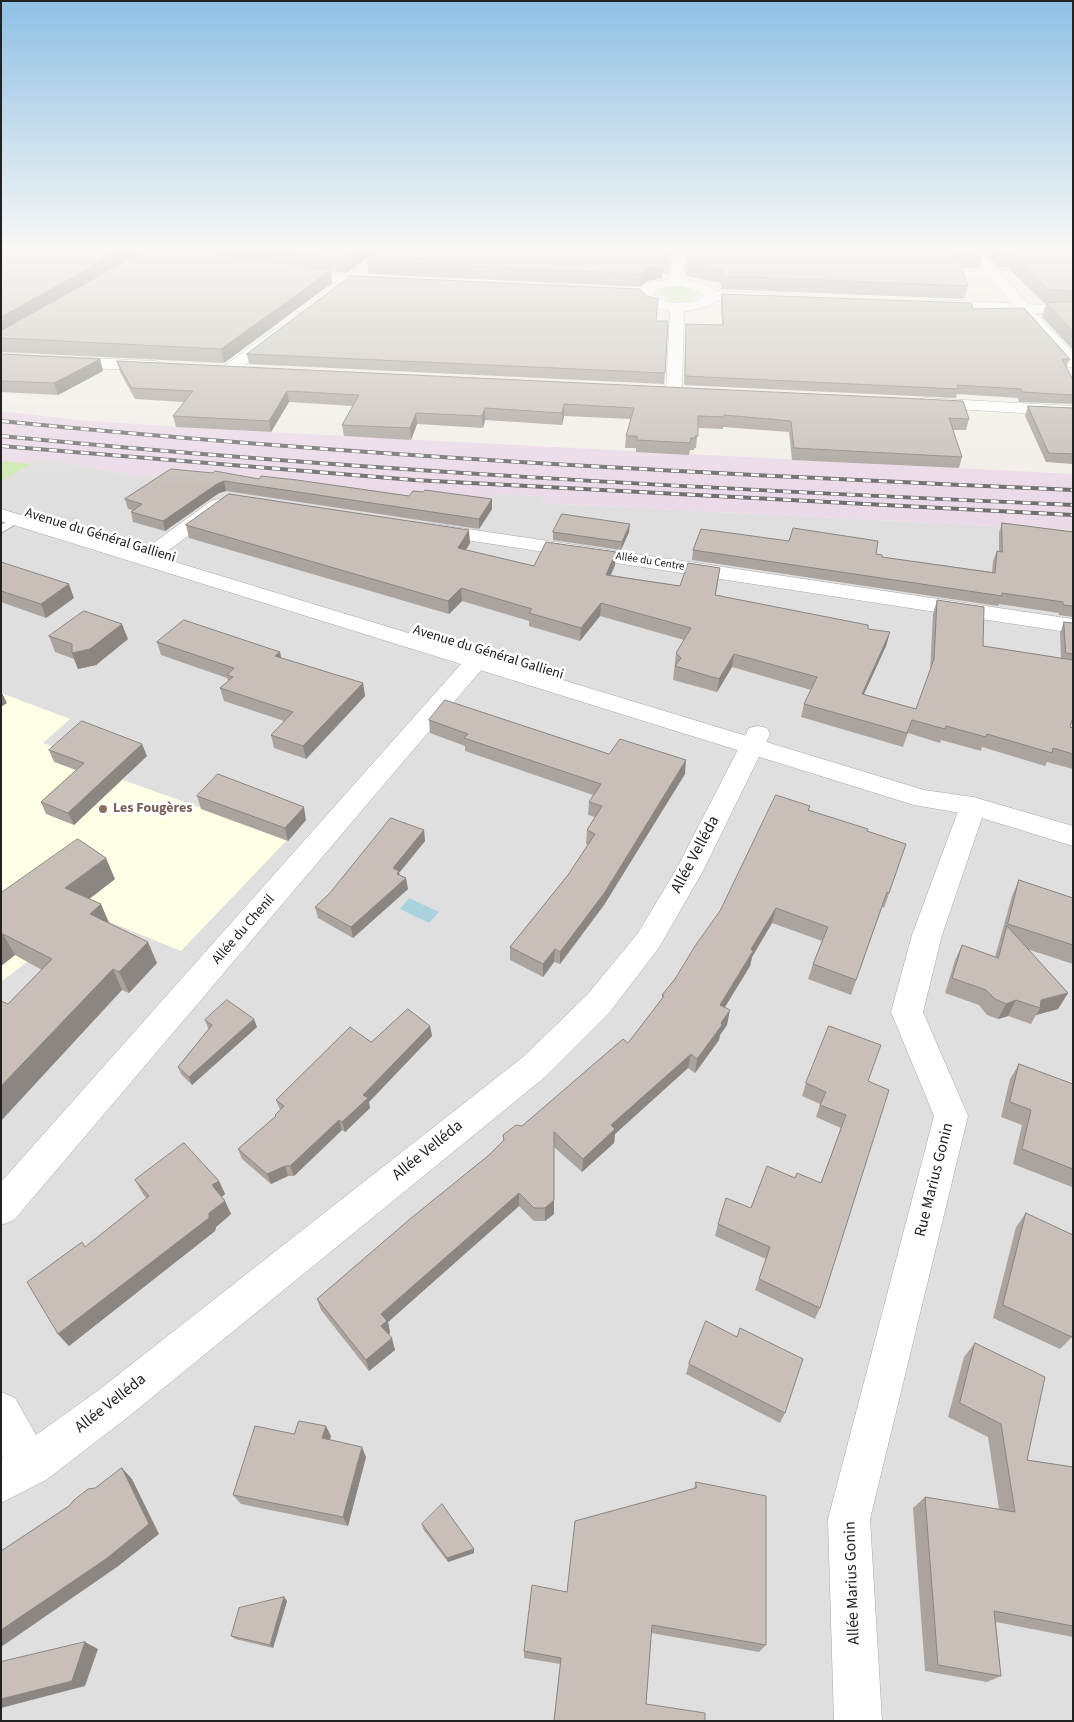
<!DOCTYPE html>
<html>
<head>
<meta charset="utf-8">
<style>
	body { margin:0 }
	#map { position:relative; width:1074px; height:1722px; overflow:hidden; background:#f2efe9; font-family:"Source Sans 3",sans-serif }
	canvas { display:block }
	.frame { position:absolute; inset:0; border:2px solid #222; pointer-events:none }
</style>
</head>
<body>
<div id="map">
<canvas width="1074" height="1722"></canvas>
<div class="frame"></div>
</div>
<script>
const context = document.querySelector('canvas').getContext('2d');
context.lineJoin = 'round';
function fill(path, color) { context.fillStyle = color; context.fill(path, 'evenodd'); }
function trace(path, color, width, dash) { context.strokeStyle = color; context.lineWidth = width; context.lineCap = dash ? 'butt' : 'round'; context.setLineDash(dash || []); context.stroke(path); }
function write(font, color, halo, rows, align = 'center') {
  context.font = font + ' "Source Sans 3",sans-serif'; context.lineWidth = 5; context.setLineDash([]); context.textBaseline = 'middle'; context.strokeStyle = halo; context.fillStyle = color; for (const [text, x, y, turn = 0] of rows) {
    context.save(); context.translate(x, y); context.rotate((+turn || 0) * Math.PI / 180); context.textAlign = isNaN(turn) ? turn : align; if (halo) context.strokeText(text, 0, 0); context.fillText(text, 0, 0); context.restore();
  }
}
fill(new Path2D(`
	M42,458L126,474L321,491L484,500L491,494L545,496L541,503L1073,530V1721H1V462L28,464Z`), '#e0dfdf');
fill(new Path2D(`
	M1,411L77,420L229,430L1073,474V530L540,503L544,496L491,494L485,500L321,491L126,474L42,458L28,464L1,462Z`), '#ebdbe8');
fill(new Path2D(`
	M1,693L70,719L43,743L128,774L123,780L288,839L181,951L90,914L1,982Z`), '#ffffe5');
fill(new Path2D(`
	M672,286L684,287L697,292L699,296C688,304 669,304 659,295L660,290Z
	M1,461L31,464L1,481Z`), '#cdebb0');
fill(new Path2D(`
	M409,898L439,912L429,923L400,909Z`), '#aad3df');
const service = new Path2D(`
	M16,517L19,518V522L1,533V525Z`);
const pedestrian = new Path2D(`
	M122,248H158L163,251C156,257 129,254 122,248Z`);
const minor = new Path2D(`
	M673,248H687L684,279L701,282L716,291L759,293L764,294L766,297L764,300L759,301L717,300L708,306L684,312L682,390L680,393H668L666,390L670,311C658,309 641,306 638,293L647,283L670,279ZM677,286L693,289L703,294V297C688,306 668,305 653,295L657,289Z
	M964,248H978L1028,304L1073,306V314L1036,313L1073,353V368L1067,366L1020,312L929,307L927,304L929,301L934,300L1012,303Z
	M295,268L349,276L384,277L391,281C382,292 306,279 290,275L288,272L290,269Z
	M277,329L282,331L285,334L282,337L236,372H224L222,369L224,366L272,331Z
	M1,354L155,361L161,363L163,366L161,369L155,371L1,364Z
	M927,398L1073,406V416L921,407L919,403L921,399Z
	M218,499L225,501L228,505L225,509L151,563L144,565L137,563L134,559L137,555L211,501Z
	M434,524L1073,619V633L427,534L424,530L427,526Z
	M485,644L493,646L496,651L493,656L14,1220L1,1225V1182L477,646Z
	M758,726L767,728L770,734L703,871L658,949L609,1013L545,1077L128,1417L46,1480L1,1503V1459L3,1458L1,1455V1392L15,1398L36,1435L100,1389L523,1057L587,995L638,933L677,868L746,734L749,728Z
	M973,797L982,800L986,806L942,935L923,1012L968,1116L870,1519L882,1721H834L828,1519L934,1116L891,1012L912,935L960,806L964,800Z`);
const tertiary = new Path2D(`
	M1,509L924,790L973,797L1073,826V846L972,815L914,805L1,521Z`);
trace(service, '#a9a9a9', 2);
trace(pedestrian, '#a9a9a9', 2);
trace(minor, '#a9a9a9', 1);
trace(tertiary, '#a9a9a9', 1);
fill(service, '#fff');
fill(pedestrian, '#fff');
fill(minor, '#fff');
fill(tertiary, '#fff');
const rail = new Path2D(`
	M1,421C358,457 715,474 1073,490
	M1,436C358,471 715,489 1073,505
	M1,446L414,480L1073,515`);
trace(rail, '#707070', 4);
trace(rail, '#fff', 2.5, [8]);
fill(new Path2D(`
	M1,248L138,254L149,248H381L346,273L331,271L332,283L224,363L1,352Z
	M384,248H672L669,274L663,273L662,278L647,281L640,287L368,274L367,261Z
	M689,248L982,255L979,268H962L968,286L964,299L721,289V283L686,276Z
	M980,248H1073V350L1042,317L1046,303H1044L1007,267H998Z
	M722,294L973,309L1070,359L1066,368L1073,380V404L1019,402L1018,398L957,394L956,398L684,385L686,324L722,325L721,302Z
	M657,321L665,373L664,384L249,364L247,354Z
	M1,354L100,359L103,371L58,395L1,392Z
	M117,361L969,419L966,430H953L962,457L959,468L792,460L789,432L723,427V429L698,428L696,448H694V450H690L689,455L636,452V448H625L626,436L631,419L564,416L562,425L485,420L483,428L417,424L411,440L344,436L342,425L353,406L289,402L271,432L176,427L173,416L184,402L135,399L120,372Z
	M1028,406L1073,408V464L1046,462L1025,416Z
	M171,469L409,496L492,499V509L479,529L226,491L219,493L165,531L133,522L131,512L132,510L128,509L125,499Z
	M1002,523L1073,532V617L1059,615V613L999,604L998,606L692,560L693,550L876,554L882,557L992,572L993,561L997,551H999V533Z
	M186,525L470,543L466,550L534,566L616,552L615,565L611,575L680,586L718,581L716,595L868,629L890,632L886,646L864,694L916,709L930,671L933,614L937,600L983,646L1061,658L1060,633L1064,622L1073,623V717L1070,727L1073,728V769L1047,762L1045,766L982,747L981,751L941,740L940,743L908,733L903,747L801,717L804,704L811,690L732,667L717,692L673,680L676,653L684,640L600,616L580,641L529,626V621L462,601L449,614L189,538Z
	M553,532H629L621,550L553,540Z
	M1,562L74,598L46,618L1,602Z
	M49,636L128,639L96,665L78,669L74,659L55,652Z
	M157,642L280,652L281,658L363,683L365,696L306,759L274,748L271,735L284,721L224,701L220,688L228,681L227,678L161,655Z
	M429,720L609,754L685,774L604,905L560,964L554,962L543,977L510,960V947L568,875L588,845L586,844L587,830L595,817L588,815L589,802L593,795L465,751V746L430,733Z
	M49,750L147,756L74,825L46,814L41,802L76,770L54,762Z
	M197,796L306,820L288,841L201,809Z
	M810,806L809,810L867,831L906,844L884,908L882,907L851,995L808,979L813,964L822,941L772,923L752,957L750,966L725,1007L727,1025L720,1035L719,1040L695,1073L688,1068L615,1134L614,1143L582,1172L554,1147V1214L545,1221H534L519,1206L388,1322L390,1333L388,1335L395,1350L369,1371L321,1310L317,1299L489,1155L503,1141V1135L522,1126L628,1043L662,1000V995Z
	M424,830L425,841L399,873L400,875L408,889L353,938L318,918L315,907Z
	M115,879L89,899L110,924L157,963L129,993L122,990L8,1004L42,970L15,955L1,966V893Z
	M1019,880L1073,898V964L1027,949L1068,993L1058,1009L1036,1015L1031,1024L1008,1016L998,1019L987,1015L979,1005L945,993L955,960L962,945L995,957L1012,896Z
	M205,1020L257,1027L192,1085L181,1074L178,1067L209,1029L208,1028Z
	M430,1026L432,1036L369,1102L370,1108L345,1132L342,1130L294,1176H288L271,1184L242,1159L238,1149L276,1116L275,1115L280,1110L276,1100L371,1042Z
	M1019,1064L1073,1084V1186L1072,1187L1013,1164L1022,1125L1001,1117L1010,1079Z
	M868,1081L820,1308L815,1319L755,1290L766,1259L715,1236L718,1224L751,1208L821,1183L841,1128L816,1117L820,1104L802,1096L806,1083Z
	M135,1180L219,1181L225,1194L222,1197L225,1201L231,1214L216,1227L215,1231L69,1346L58,1334L146,1198L143,1194Z
	M1026,1213L1072,1337L1060,1349L993,1318L1016,1227Z
	M975,1343L1027,1460L1073,1467V1637L996,1622L1001,1676L987,1682L925,1671L913,1508L925,1497L999,1509L988,1437L948,1417L964,1357Z
	M689,1364L785,1413L780,1423L686,1374Z
	M294,1434L331,1436L330,1440L366,1457L348,1526L241,1504L233,1495Z
	M696,1482L766,1645L759,1652L651,1633L646,1704L554,1721L560,1664L524,1658V1651L567,1592L694,1488Z
	M422,1524L474,1549V1553L448,1562L423,1529Z
	M284,1597L287,1601L273,1648L235,1639L231,1636Z`), '#aba49e');
fill(new Path2D(`
	M125,248H136L138,255L1,334V317Z
	M361,248H381L346,273L344,260Z
	M664,260L662,278L647,281L640,287L641,274L648,268Z
	M331,270L332,283L224,363L221,349Z
	M100,359L103,371L58,395L54,383Z
	M287,391L289,402L271,432L269,421Z
	M564,404V416L562,425V413Z
	M485,408V420L483,428L482,416Z
	M416,413L417,424L411,440L410,428Z
	M224,481L226,491L219,493L165,531L163,521L217,484Z
	M492,499V509L479,529V519Z
	M630,524L629,532L621,550L622,542Z
	M469,530L470,543L459,561L458,548Z
	M616,552L615,565L605,588L606,575Z
	M69,584L74,598L46,618L41,604Z
	M461,588L462,601L449,614L448,601Z
	M601,603L600,616L580,641L581,628Z
	M122,624L128,639L96,665L78,669L72,653Z
	M890,632L886,646L858,707L862,694Z
	M280,652L282,665L275,656Z
	M734,654L732,667L717,692L719,679Z
	M363,683L365,696L306,759L303,746Z
	M1,691L7,703L1,707Z
	M142,744L147,756L74,825L68,813Z
	M686,760L685,774L604,905L560,964V952Z
	M304,807L306,820L288,841L285,828Z
	M424,830L425,841L399,873L401,882L393,868Z
	M106,858L115,879L75,910L65,888Z
	M406,878L408,889L353,938L351,927Z
	M101,904L110,925L90,914Z
	M776,908L772,923L752,957L750,966L717,1020L720,1005L751,949Z
	M3,934L15,955L1,966V935Z
	M148,942L157,963L129,993L119,972Z
	M555,949L554,962L543,977V964Z
	M113,969L122,990L1,1121V1086Z
	M1068,993L1058,1009L1036,1015L1040,1008L1041,1000Z
	M1016,1000L1008,1016L998,1019L1006,1004Z
	M730,1010L727,1025L720,1035L719,1040L695,1073L697,1059Z
	M254,1019L257,1027L192,1085L189,1077Z
	M430,1026L432,1036L369,1102L370,1108L345,1132L342,1122L363,1095Z
	M691,1054L688,1068L615,1134L614,1143L582,1172L583,1159L611,1125Z
	M339,1120L342,1130L294,1176L290,1166Z
	M285,1166L288,1176L271,1184L267,1174Z
	M219,1181L225,1194L219,1199L212,1185Z
	M519,1193V1206L388,1322L390,1333L385,1338L381,1326V1314Z
	M554,1200V1214L545,1221V1208Z
	M225,1201L231,1214L216,1227L215,1231L69,1346L58,1334Z
	M392,1338L395,1350L369,1371L366,1360Z
	M326,1426L331,1436L327,1448L322,1438Z
	M362,1447L366,1457L348,1526L343,1517Z
	M122,1468L132,1479L159,1534L117,1567L1,1647V1630Z
	M474,1549V1553L448,1562L447,1558Z
	M284,1597L287,1601L273,1648L270,1645Z
	M85,1642L98,1649L85,1686L1,1708V1699Z`), '#8b8681');
const building = new Path2D(`
	M1,248H125L1,317Z
	M149,248H182L331,270L221,349L1,338V331Z
	M257,248H361L344,260Z
	M384,248H671L670,261L664,260L663,265L648,268L641,274L367,261Z
	M689,248H977L982,255H957L968,286L723,276L722,270L687,263Z
	M995,248H1073V291L1048,289L1011,254H1002Z
	M351,276L639,289L647,296L658,299L656,321H668L665,373L247,354Z
	M722,294L971,303L973,309L1024,308L1070,359H1062L1073,380V395L1022,392L1021,389L957,385L958,389L685,376L686,324L723,325Z
	M1073,302V331L1046,303Z
	M1,354L100,359L54,383L1,381Z
	M117,361L963,401L969,419L949,418L962,457L794,448L791,421L724,415V417L698,416V436H695L696,438H691L690,443L637,440V436H626L634,408L564,404L562,413L485,408L482,416L416,413L410,428L342,425L359,395L287,391L269,421L173,416L193,391L132,388Z
	M1028,406L1073,408V454L1049,453Z
	M171,469L213,473L215,471L259,479L261,476L297,480L409,496L413,491L423,492L425,490L492,499L479,519L224,481L217,484L163,521L131,512L142,504L125,499Z
	M229,494L469,530L458,548L534,566L546,542L616,552L606,575L680,586L688,563L720,568L715,595L868,625V629L890,632L862,694L916,709L934,659L937,600L984,607L983,646L1073,660V717L1070,727L1073,728V754L1053,748L1052,753L987,734L986,737L946,726L945,729L912,720L907,733L804,704L817,677L734,654L719,679L675,666L681,658L676,653L691,628L601,603L581,628L529,613L532,609L461,588L448,601L186,525Z
	M562,514L630,524L622,542L553,532Z
	M1002,523L1073,532V606L1063,605V602L1002,593V596L693,550L701,529L789,541L793,528L878,541L876,554L882,555V557L995,573L997,551L1002,552Z
	M1,562L69,584L41,604L1,591Z
	M84,611L122,624L90,649L72,653V644L49,636Z
	M184,620L280,652L275,656L363,683L303,746L271,735L293,712L220,688L233,677L227,675L234,668L157,642Z
	M1064,622L1073,623V654L1066,653Z
	M445,700L609,754L620,739L686,760L605,892L560,952L555,949L543,964L510,947L568,875L595,834L587,830L602,806L589,802L601,784L464,738L468,734L429,720Z
	M82,721L142,744L68,813L41,802L84,763L49,750Z
	M218,774L304,807L285,828L197,796Z
	M776,795L810,806L808,810L868,829L867,831L906,844L889,893L887,892L856,980L813,964L828,927L776,908L751,949L753,951L720,1005L730,1010L721,1023L722,1025L697,1059L691,1054L611,1125L615,1129L583,1159L554,1132V1200L545,1208H534L519,1193L381,1314L387,1321L381,1326L392,1338L366,1360L317,1299L410,1219L489,1155L504,1140L503,1135L516,1125L522,1126L623,1039L628,1043L664,996L662,995L675,979L695,946L720,911Z
	M391,818L424,830L393,868L399,871L397,874L406,878L351,927L315,907L329,894Z
	M78,839L106,858L65,888L101,904L90,914L148,942L119,972L113,969L1,1086V1001L8,1004L52,959L3,934L1,935V893Z
	M1019,880L1073,898V945L1008,924Z
	M1007,926L1068,993L1041,1000L1040,1008L1016,1000L1006,1004L995,999L986,990L952,978L962,945L998,958Z
	M227,1000L254,1019L189,1077L178,1067L212,1025L205,1020Z
	M408,1009L430,1026L363,1095L368,1098L342,1122L339,1120L290,1166H285L267,1174L238,1149L276,1116L275,1115L284,1106L276,1100L350,1027L371,1042Z
	M829,1026L881,1045L868,1081L889,1090L820,1308L759,1279L770,1247L718,1224L726,1198L751,1208L767,1166L795,1178L797,1173L821,1183L846,1115L820,1105L826,1092L806,1083Z
	M1019,1064L1073,1084V1169L1022,1149L1031,1110L1010,1102Z
	M184,1143L219,1181L212,1185L225,1201L209,1213V1218L58,1334L27,1282L82,1242L85,1247L149,1196L135,1180Z
	M1026,1213L1073,1235V1331L1072,1337L1003,1305Z
	M706,1321L737,1337L740,1328L803,1359L785,1413L689,1364Z
	M975,1343L1045,1377L1027,1460L1073,1467V1626L994,1611L1001,1676L938,1665L925,1497L1015,1512L1001,1424L960,1403Z
	M299,1421L326,1426L322,1438L362,1447L343,1517L233,1495L255,1426L294,1434Z
	M122,1468L149,1524L106,1559L1,1630V1551L69,1506L74,1500L88,1489L95,1488Z
	M696,1482L766,1496V1645L652,1625L646,1704L705,1713V1721H554L561,1658L524,1651L532,1585L567,1592L575,1521L696,1488Z
	M442,1504L474,1549L447,1558L422,1524Z
	M284,1597L270,1645L231,1636L239,1608Z
	M85,1642L72,1681L1,1699V1662Z`);
fill(building, '#c7bfb8');
trace(building, '#8b8681', 1);
const sky = context.createLinearGradient(0, 0, 0, 489);
sky.addColorStop(0, '#8fc0e4');
sky.addColorStop(0.51, '#f9f8f5');
sky.addColorStop(1, '#f9f8f500');
context.fillStyle = sky;
context.fillRect(0, 0, 1074, 489);
for (const [x, y, r, color] of [
	[103,809,5,"#8d6e63"]
]) { const dot = new Path2D(); dot.arc(x, y, r, 0, 2 * Math.PI); context.fillStyle = color; context.fill(dot); trace(dot, '#fff', 2); }
write('11px', '#222', '#fff', [
	["Allée du Centre",650,562,9]
]);
write('14px', '#222', '#fff', [
	["Avenue du Général Gallieni",100,536,17],
	["Avenue du Général Gallieni",488,653,17],
	["Allée du Chenil",244,930,-49]
]);
write('bold 14px', '#785e54', '#fff', [
	["Les Fougères",113,809]
], 'left');
write('16px', '#222', '#fff', [
	["Allée Velléda",696,855,-62],
	["Allée Velléda",428,1151,-39],
	["Rue Marius Gonin",935,1180,-76],
	["Allée Velléda",111,1404,-38],
	["Allée Marius Gonin",853,1583,-92]
]);
</script>
</body>
</html>
